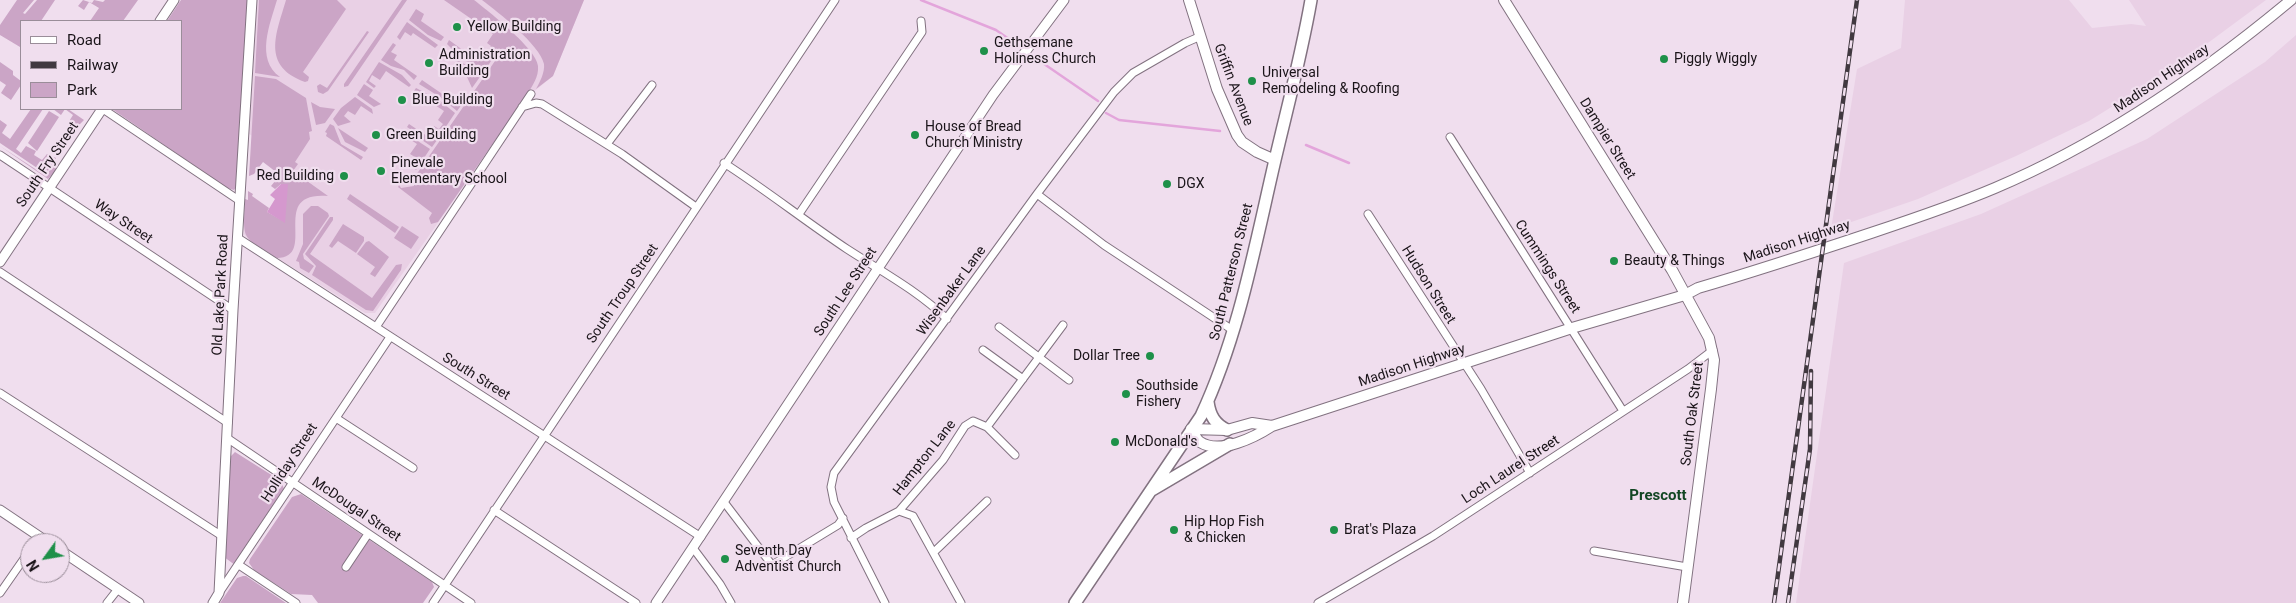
<!DOCTYPE html>
<html>
<head>
<meta charset="utf-8">
<style>
	body { margin:0 }
	#map { position:relative; width:2296px; height:603px; overflow:hidden; background:#f0deee; font-family:Roboto,sans-serif }
	canvas { display:block }
	.legend { position:absolute; left:20px; top:20px; width:162px; height:90px; box-sizing:border-box; background:#f0deee; border:1px solid #9a8d99; margin:0; padding:6px 9px; list-style:none; font-size:15px; color:#1a1419 }
	.legend li { display:flex; align-items:center; gap:10px; height:25px }
	.legend b { width:25px; border:1px solid #9a8d99 }
	.north { position:absolute; left:20px; top:533px; width:50px; height:50px; box-sizing:border-box; background:#f0deee; border:1px solid #9a8d99; border-radius:50%; rotate:238deg; font-size:14px; font-weight:700; line-height:20px; text-align:center; color:#1a1419 }
	.north::after { content:''; display:block; margin:auto; width:18px; height:22px; background:#1e9049; clip-path:polygon(50% 0,100% 100%,50% 72%,0 100%) }
</style>
</head>
<body>
<div id="map">
<canvas width="2296" height="603"></canvas>
<ul class="legend">
<li><b style="height:6px;background:#fff"></b>Road</li>
<li><b style="height:6px;background:#413940"></b>Railway</li>
<li><b style="height:14px;background:#cba5c6"></b>Park</li>
</ul>
<div class="north">N</div>
</div>
<script>
const context = document.querySelector('canvas').getContext('2d');
context.lineJoin = 'round';
function fill(path, color) { context.fillStyle = color; context.fill(path, 'evenodd'); }
function trace(path, color, width, dash) { context.strokeStyle = color; context.lineWidth = width; context.lineCap = dash ? 'butt' : 'round'; context.setLineDash(dash || []); context.stroke(path); }
function write(font, color, halo, rows, align = 'center') {
  context.font = font + ' Roboto,sans-serif'; context.lineWidth = 4.5; context.setLineDash([]); context.textBaseline = 'middle'; context.strokeStyle = halo; context.fillStyle = color; for (const [text, x, y, turn = 0] of rows) {
    context.save(); context.translate(x, y); context.rotate((+turn || 0) * Math.PI / 180); context.textAlign = isNaN(turn) ? turn : align; if (halo) context.strokeText(text, 0, 0); context.fillText(text, 0, 0); context.restore();
  }
}
fill(new Path2D(`
	M257,0H584L553,76L531,94L527,95L375,313H365L249,240L244,234L245,199L284,222L290,157L249,134Z
	M1905,0H2069L2092,28L2131,24L2146,26L2129,0H2266L2174,68L2089,121L2016,156L1918,199L1831,229L1857,69L1901,48Z
	M2296,35V603H1796L1844,263L1981,214L2147,139L2265,62Z`), '#e9d0e5');
fill(new Path2D(`
	M17,0H34L23,13L25,14L37,0H55L41,21H21V47H20L0,35V25Z
	M83,0L92,3L94,0L103,2L105,0H138L123,21H90L99,8L89,2L84,10L78,6Z
	M181,0H248L237,186L234,190L227,188L112,109H181V21H167Z
	M259,0H277C270,24 255,59 280,77L255,73Z
	M286,0H337L346,9L303,72L309,77L308,81L305,82C261,66 276,34 286,0Z
	M402,0H407L348,86L344,87V84Z
	M444,0H474C488,11 537,49 538,66C539,77 532,86 527,95L438,222L431,224L429,218L432,213L398,187L399,185L401,188L414,186V178L495,61L481,51L483,49L487,52L491,46L487,43L493,34Z
	M482,0H584L553,76L536,89C540,82 545,72 544,64C540,45 498,12 482,0Z
	M416,9L424,14L421,21L444,37L441,41L428,35L409,20Z
	M407,22L438,45L435,48L413,33L411,36L405,32L400,40L397,37Z
	M367,31L369,32L328,91L323,94L318,92L317,86L320,84L327,88Z
	M449,40L475,59L480,53L491,61L484,72L461,58L447,44Z
	M393,43L396,45L391,52L397,55L394,60L417,76L414,80L404,70L391,66L381,60Z
	M443,48L459,61L482,74L472,88L467,77L470,73L464,69L465,67L442,51Z
	M0,62L13,71V75L21,81V85L11,100L1,93L6,85L0,81Z
	M379,62L402,75L411,85L409,87L386,71L380,80L372,75L369,81L376,86L374,88L366,82Z
	M255,76L276,79L306,98L312,131L309,132L310,139L295,162L298,164L293,171L328,196C267,191 319,257 277,258C241,235 243,242 245,199L248,200V191L253,194L252,196L269,208L267,212L285,222L281,184L275,189L271,186L280,175L263,162L254,174L249,176Z
	M422,80L451,100L454,96H468L457,111L440,97L419,84Z
	M364,84L373,90L369,96L381,104L374,107L357,95Z
	M416,88L439,100L455,113L441,134L433,128L434,126L439,129L443,124L438,120L444,111L414,91Z
	M355,97L372,109L373,114L361,106L355,115L348,111L344,116L351,122L338,126L333,119L341,108Z
	M311,102L320,107L335,109L325,123L316,125Z
	M31,109H43L16,149L21,153L26,146L36,151L34,155L42,160L47,154L56,158L46,174L0,143V120L7,125L2,133L10,139Z
	M53,109H68L84,120L75,129L68,123L73,115L65,109L61,115Z
	M49,111L59,117L37,151L28,143Z
	M330,124L334,126L341,144L363,157L361,160L326,136L327,133L325,132Z
	M409,124L427,136L431,130L440,136L432,147L412,133L413,131L407,127Z
	M338,128L368,148L365,152L345,142Z
	M410,136L430,149L416,170L405,162L406,160L411,163L415,157L410,154L417,144L408,138Z
	M0,146L46,176L56,161L58,168L48,179Z
	M350,194L399,227L395,233L347,199Z
	M311,206H318L328,213L329,216L303,254L304,259L314,266L309,273L300,268L299,262L296,261L303,244V214Z
	M330,217H333V220L310,254L372,298L396,265L402,264L401,270L373,311L366,310L312,275L316,266L305,254Z
	M343,224L364,237V241L356,253L338,241L332,248L329,246Z
	M402,226L419,237L411,249L394,238Z
	M369,241L389,257L375,277L370,274L375,267L357,254L366,242Z
	M235,452L281,481L284,489L235,565L224,557L230,457Z
	M301,494L432,582L434,587L423,603H318L312,595L291,594L254,570L249,563L250,559L292,497Z
	M243,576H246L286,603H220L237,578Z`), '#cba5c6');
fill(new Path2D(`
	M281,184H288L285,223L267,212L275,199L270,195Z`), '#d598ce');
trace(new Path2D(`
	M921,0L996,30L1019,46
	M1031,55L1098,101
	M1106,113L1119,120L1220,131
	M1306,145L1349,163`), '#e3a5db', 2.5);
const minor = new Path2D(`
	M522,107L536,103L542,104L622,154L696,207
	M103,109L240,201
	M1450,137L1623,411
	M607,144L652,85
	M0,155L233,310
	M724,163C766,190 805,221 847,249C881,271 918,291 947,319
	M1037,194L1104,245L1234,331
	M799,214L922,32L921,21
	M1368,214L1481,389L1530,473
	M238,238L701,537
	M0,272L228,423
	M376,327L531,94
	M999,327L1069,380
	M983,350L1023,379
	M0,393L222,536
	M336,418L413,468
	M987,427L1063,325
	M227,438L471,603
	M724,502L772,565L838,525L843,518
	M494,510L636,603
	M899,511L913,516L961,603
	M851,538L866,528L899,511L943,460L965,426L973,421L987,427L1015,455
	M35,543L39,537
	M693,548L720,584L731,603
	M1594,551L1687,567
	M934,552L987,501
	M239,565L296,603
	M346,567L368,534
	M0,593L30,550
	M219,593L390,337
	M107,603L118,589
	M433,603L835,0
	M885,603L834,502L831,487L834,473L1037,194L1114,92L1133,73L1185,43L1201,36
	M1318,603L1433,536L1688,369L1713,350`);
const tertiary = new Path2D(`
	M160,21L174,0
	M0,262L102,109
	M0,510L49,543
	M60,550L139,603
	M213,603L219,593L233,310L252,0
	M656,603L993,95L1064,0`);
const secondary = new Path2D(`
	M1189,0L1217,89L1237,135L1242,142L1257,152L1275,160
	M1504,0L1672,270L1709,338L1714,360L1711,389L1683,603
	M1191,429C1194,434 1196,439 1200,442C1220,455 1255,437 1272,426L1572,328L1685,295L1698,288C1756,271 1814,252 1871,233C1913,219 1955,205 1995,188C2104,142 2201,75 2291,0
	M1191,429L1227,430L1252,423L1272,426`);
const primary = new Path2D(`
	M1208,402C1210,416 1215,424 1227,430
	M1152,490L1230,444
	M1075,603L1201,416C1237,339 1253,256 1272,173C1285,116 1301,58 1311,0`);
trace(minor, '#827280', 9);
trace(tertiary, '#827280', 11);
trace(secondary, '#827280', 12);
trace(primary, '#827280', 14);
trace(minor, '#fff', 7);
trace(tertiary, '#fff', 9);
trace(secondary, '#fff', 10);
trace(primary, '#fff', 11);
const rail = new Path2D(`
	M1774,603L1857,0
	M1788,603L1810,449L1811,371`);
trace(rail, '#413940', 4.5);
trace(rail, '#f0deee', 2.5, [8]);
for (const [x, y, r, color] of [
	[457,27,5,"#1e9049"],
	[984,51,5,"#1e9049"],
	[1664,59,5,"#1e9049"],
	[429,63,5,"#1e9049"],
	[1252,81,5,"#1e9049"],
	[402,100,5,"#1e9049"],
	[376,135,5,"#1e9049"],
	[915,135,5,"#1e9049"],
	[381,171,5,"#1e9049"],
	[344,176,5,"#1e9049"],
	[1167,184,5,"#1e9049"],
	[1614,261,5,"#1e9049"],
	[1150,356,5,"#1e9049"],
	[1126,394,5,"#1e9049"],
	[1115,442,5,"#1e9049"],
	[1174,530,5,"#1e9049"],
	[1334,530,5,"#1e9049"],
	[725,559,5,"#1e9049"]
]) { const dot = new Path2D(); dot.arc(x, y, r, 0, 2 * Math.PI); context.fillStyle = color; context.fill(dot); trace(dot, '#f0deee', 2); }
write('14px', '#1a1419', '#f0deee', [
	["Yellow Building",467,27],
	["Gethsemane",994,43],
	["Holiness Church",994,59],
	["Administration",439,55],
	["Building",439,71],
	["Piggly Wiggly",1674,59],
	["Universal",1262,73],
	["Remodeling & Roofing",1262,89],
	["Blue Building",412,100],
	["House of Bread",925,127],
	["Church Ministry",925,143],
	["Green Building",386,135],
	["Pinevale",391,163],
	["Elementary School",391,179],
	["Red Building",334,176,"right"],
	["DGX",1177,184],
	["Beauty & Things",1624,261],
	["Dollar Tree",1140,356,"right"],
	["Southside",1136,386],
	["Fishery",1136,402],
	["McDonald's",1125,442],
	["Hip Hop Fish",1184,522],
	["& Chicken",1184,538],
	["Brat's Plaza",1344,530],
	["Seventh Day",735,551],
	["Adventist Church",735,567]
], 'left');
write('14px', '#1a1419', '#f0deee', [
	["Madison Highway",2162,79,-34],
	["Griffin Avenue",1233,85,69],
	["Dampier Street",1607,139,58],
	["South Fry Street",48,165,-56],
	["Way Street",123,222,34],
	["Madison Highway",1797,242,-18],
	["Cummings Street",1547,267,57],
	["South Patterson Street",1232,272,-76],
	["Hudson Street",1428,285,58],
	["Wisenbaker Lane",952,291,-54],
	["South Lee Street",846,292,-57],
	["South Troup Street",623,294,-56],
	["Old Lake Park Road",221,295,-87],
	["Madison Highway",1412,366,-18],
	["South Street",476,377,32],
	["South Oak Street",1693,414,-83],
	["Hampton Lane",925,458,-52],
	["Holliday Street",290,463,-57],
	["Loch Laurel Street",1511,470,-33],
	["McDougal Street",356,510,34]
]);
write('bold 15px', '#124623', '#f0deee', [
	["Prescott",1658,496]
]);
</script>
</body>
</html>
